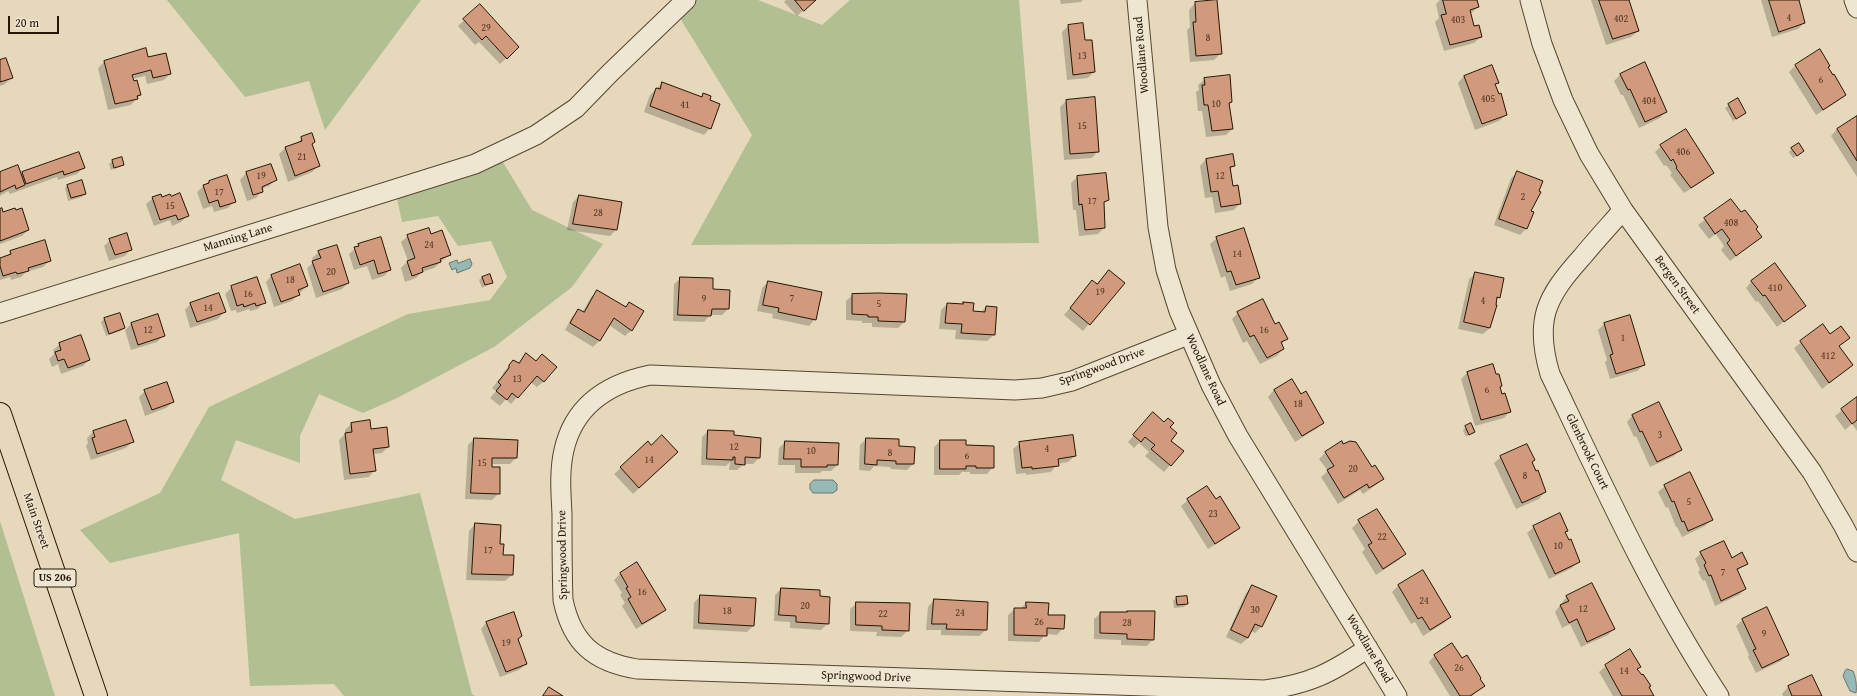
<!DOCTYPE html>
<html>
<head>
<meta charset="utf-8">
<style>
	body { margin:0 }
	#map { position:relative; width:1857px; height:696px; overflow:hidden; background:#e6d8ba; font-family:"Gentium Book Plus",serif }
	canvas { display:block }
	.scale { position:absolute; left:8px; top:16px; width:51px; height:18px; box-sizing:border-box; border:2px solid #271505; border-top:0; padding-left:5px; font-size:12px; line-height:14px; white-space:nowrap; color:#271505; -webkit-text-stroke:3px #efe6d2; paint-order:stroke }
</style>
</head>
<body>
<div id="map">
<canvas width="1857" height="696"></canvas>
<div class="scale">20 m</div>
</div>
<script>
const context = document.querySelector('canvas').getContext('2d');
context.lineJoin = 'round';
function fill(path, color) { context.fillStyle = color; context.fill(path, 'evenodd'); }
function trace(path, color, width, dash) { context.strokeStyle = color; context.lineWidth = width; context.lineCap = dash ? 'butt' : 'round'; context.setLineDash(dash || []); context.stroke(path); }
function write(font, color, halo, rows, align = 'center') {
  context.font = font + ' "Gentium Book Plus",serif'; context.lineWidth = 3; context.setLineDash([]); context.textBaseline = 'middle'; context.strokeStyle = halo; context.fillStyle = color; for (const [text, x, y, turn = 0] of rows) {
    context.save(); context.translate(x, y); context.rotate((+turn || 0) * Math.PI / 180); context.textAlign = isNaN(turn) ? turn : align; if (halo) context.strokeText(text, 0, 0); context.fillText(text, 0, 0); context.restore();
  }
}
fill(new Path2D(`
	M167,0H421L325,130L309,81L245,97Z
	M693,0H758L822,25L850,0H1019L1039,243L691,245L752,135L678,15Z
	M501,159L532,210L603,244L572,287L494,347L397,398L363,413L319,394L300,436V463L236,440L221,480L295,519L420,493L472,694L475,696H344L334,684L250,686L239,533L110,563L80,530L160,493L209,407L408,314L490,300L507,277L491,241L458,246L438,216L402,222L396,194Z
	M0,521L55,696H0Z`), '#b1bf92');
const water = new Path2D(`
	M470,259L472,264L470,268L457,273L456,268L452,270L449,263L457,260L458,263Z
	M814,480H833L837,484V490L833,493H813L810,489V484Z
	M1847,669L1853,671C1856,678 1857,686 1856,693L1850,691L1843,676L1845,671Z`);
fill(water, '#97b9b5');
trace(water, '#6a776f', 1);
fill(new Path2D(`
	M786,0H815L797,16L784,2Z
	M1060,0H1083L1081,2L1061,4Z
	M1440,0H1476L1478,7L1470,14L1474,27L1481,37L1474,43L1444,51L1435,22L1439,18L1436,4Z
	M1591,0H1628L1638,31L1631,37L1606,45Z
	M1761,0H1797L1804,23L1798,29L1772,37Z
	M1195,3L1221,53L1214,60L1190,62L1187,30L1190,27L1189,10Z
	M480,5L512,53L500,64L479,42L475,45L458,26Z
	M1068,26L1085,42L1094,72L1088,78L1067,80L1062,32Z
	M1820,51L1827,67L1845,95L1838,101L1816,115L1789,72L1795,66Z
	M147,59L170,74L164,80L147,84L145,76L132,79L140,95L131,105L108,110L98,68L104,62Z
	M0,61L11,78L5,84L0,86Z
	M1491,66L1497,83L1495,85L1504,104L1506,115L1499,121L1475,130L1458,83L1464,76Z
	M1621,74L1666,111L1660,118L1639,128L1623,95H1621L1614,81Z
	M1205,79L1231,102L1228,105L1232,129L1226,135L1206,137L1202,111H1198L1196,92L1199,90L1198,85Z
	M662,83L700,98L704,94L708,101L710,128L704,135L644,112L650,95Z
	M1094,99L1098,151L1092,158L1064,160L1060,107L1066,101Z
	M1737,100L1745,113L1733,121L1725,108Z
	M1857,117V177L1831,136L1837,129Z
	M302,138L314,142L311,145L319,166L312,172L288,182L279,154L285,148L295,145Z
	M1661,146L1712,173L1706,179L1684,193L1670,175L1672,173L1666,165L1664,166L1655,152Z
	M1792,149L1800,154L1793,158L1789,152Z
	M121,158L123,164L120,167L111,170L109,164L112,161Z
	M1206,159L1234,166L1229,170L1232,187L1240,203L1234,210L1215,213L1212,197L1205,198L1200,166Z
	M271,165L275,180L269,186L265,187L256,198L247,201L240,180L246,173Z
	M84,167L77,174L58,180L57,177L10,194L8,191L0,196V173L20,175L23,173Z
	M1518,172L1530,211L1533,212L1526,229L1520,235L1494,225L1511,178Z
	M1077,177L1108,200L1103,204L1104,228L1098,234L1079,236L1076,210H1073L1071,183Z
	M209,181L235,201L228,208L214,212L212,206L203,209L197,192Z
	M68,185L85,194L82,197L68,201L65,188Z
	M579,196L616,230L610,236L567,230L573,202Z
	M153,198H161L187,216L181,222L172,226L170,220L154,226L146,204Z
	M1730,200L1760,237L1730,261L1721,250L1724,246L1716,234L1709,239L1698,225Z
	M0,210L3,213L28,230L22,236L0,244Z
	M430,235L449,255L434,268L422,272L416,278L405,282L401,268L408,261L401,242L408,236Z
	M1217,238L1258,278L1252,284L1230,291L1225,276L1221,278L1210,244Z
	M110,240L131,249L125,256L109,261L104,246Z
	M359,245L390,270L384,276L372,280L367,266L354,270L349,254Z
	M11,252L50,260L43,267L26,272L21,277L11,280L10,277L0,280V259L6,257Z
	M319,252L348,283L342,289L316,298L307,268L314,262L312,258Z
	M1109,271L1123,283L1083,331L1064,315L1092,281L1096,285Z
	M1476,273L1499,297L1496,300L1493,318L1490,328L1483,334L1458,329L1469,279Z
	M272,275L307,286L292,301L274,307L266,282Z
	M482,277L492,282L482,288L479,280Z
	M681,278L728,309L722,315H710L704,322L673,321L674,284Z
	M1752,281L1805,305L1777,327L1758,301L1756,302L1746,288Z
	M768,282L815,319L809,326L772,318L773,314L757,311L762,288Z
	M232,287L264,302L258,309L250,311L249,309L237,313L236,310L231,311L225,294Z
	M597,291L625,308L629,303L632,330L625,336L609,325L599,341L593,347L565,330L572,317L579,311L582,313L591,297Z
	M853,295H906L904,322L898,328L872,327V323H862V321L846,320V301Z
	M191,303L224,312L218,319L190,328L185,310Z
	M947,304L972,312H981L986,307L994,335L987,341L955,339L956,330L939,329L941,310Z
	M1238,313L1275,326L1286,339L1281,345L1283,349L1277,356L1260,364L1247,341L1243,343L1232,319Z
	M120,314L124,328L121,331L106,336L101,322L104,319Z
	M131,324L163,336L157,342L131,350L125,330Z
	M1604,324L1644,365L1637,371L1610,379L1605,362L1607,360L1598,330Z
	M1822,326L1829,335L1848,338L1838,347L1852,365L1822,389L1794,348Z
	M60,344L89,360L83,366L61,374L58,364L52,367L49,359L54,354L53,350Z
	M526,355L544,381L537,387L530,382L511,404L506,399L500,406L490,398L496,391L492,388L503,375V373L513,361L518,363Z
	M1468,372L1496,375L1501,386L1499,388L1502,395L1510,411L1504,418L1475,426L1461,379Z
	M1291,380L1301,395L1323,422L1316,429L1295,442L1268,397L1274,390Z
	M145,391L173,402L166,408L145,416L139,397Z
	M1857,398V431L1852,424L1845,430L1835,416Z
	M1153,413L1169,427L1170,465L1164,472L1145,456L1149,452L1139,443L1134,448L1128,442Z
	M1633,415L1680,450L1674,456L1650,467L1636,436L1634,437L1627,422Z
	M126,421L133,441L126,448L91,460L86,446L88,443L87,438L93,432Z
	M351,424L370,430L388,447L382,453L373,454L375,470L369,477L344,480L339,440L345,434V430Z
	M1466,427L1473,432L1466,437L1463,430Z
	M708,431L733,436L759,458L753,464H744L737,470H729L730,462L726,466L701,465L702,437Z
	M474,439L517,441L516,458L510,464H491L499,493L492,500L465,499L468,445Z
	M866,439L898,447L913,464L907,470L891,469L890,467L874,466L870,471L859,470L860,445Z
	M940,441H965V446L993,467L987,474H970V472H962L959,475H934V447Z
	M785,442L837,465L831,471H822L820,473H795V465H778L779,448Z
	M648,443L671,459L633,494L614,474Z
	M1020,443L1075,456L1068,462L1057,464L1051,472L1026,475V473L1016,474L1013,449Z
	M1326,452L1371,469L1383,479L1376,485L1363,494L1360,490L1338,504L1321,477L1328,471L1319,459Z
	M1501,457L1531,463L1542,481L1540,483L1545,492L1539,499L1516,509L1494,463Z
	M1665,486L1712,519L1705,526L1682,537L1677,527H1676L1668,507L1666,508L1658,492Z
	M1188,500L1216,501L1238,528L1232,534L1208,549L1181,506Z
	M1377,510L1405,554L1399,560L1376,575L1362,552L1365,549L1352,528L1359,521Z
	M475,524L499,545L502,556H513L512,575L505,581L466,580L469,531Z
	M1534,527L1567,530L1565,533L1578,562L1572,568L1549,579L1527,533Z
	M1701,553L1747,563L1737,571L1745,589L1739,595L1715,606L1705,580L1703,581L1698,572L1700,570L1695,559Z
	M1422,572L1450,617L1444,623L1423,636L1415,622L1411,624L1392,592L1398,586Z
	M620,574L664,610L658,616L636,629L622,606L625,603L620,595L622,593L614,580Z
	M1253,586L1261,627L1255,633L1251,631L1248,638L1241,644L1226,637L1246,593Z
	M781,589L819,597L828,623L821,630L790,628V622L774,621L775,595Z
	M700,596L753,626L747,632L693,629L694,603Z
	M1567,596L1614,629L1608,635L1581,647L1570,624L1562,628L1555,612Z
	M1176,598L1187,604L1184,607L1174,608L1173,601Z
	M934,600L986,630L979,636L941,635V630H926L928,607Z
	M857,603L908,630L901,637L876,636L877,632L850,631V609Z
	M1026,603L1047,616L1063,628L1057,635L1046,634L1039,642L1008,641V615L1015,609H1020Z
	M1766,609L1788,654L1781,661L1756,673L1748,657L1749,655L1736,626L1742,620Z
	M1101,613L1153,639L1147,646L1121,645V640L1094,639V619Z
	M487,622L521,636L517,640L526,664L519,670L500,677L481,629Z
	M1435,655L1461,660L1484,686L1472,696H1450L1429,662Z
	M1606,666L1637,669L1653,696H1613L1599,672Z
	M1811,676L1820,696H1783L1782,694L1788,687Z`), '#0003');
const building = new Path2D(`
	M795,0H816L804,11Z
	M1217,0L1222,54L1196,56L1193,22H1196L1195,2Z
	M1443,0H1477L1479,7L1470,10L1474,26L1479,25L1482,37L1450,45L1441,15L1446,14Z
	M1599,0H1629L1639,31L1613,39Z
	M1769,0H1799L1805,23L1779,32Z
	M480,4L519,47L507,59L486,36L482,40L463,19Z
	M1083,23L1085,40H1092L1095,72L1073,75L1068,25Z
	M146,48L148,57L166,53L171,74L153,78L151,70L132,75L134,81L137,80L141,95L137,96L138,99L115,104L104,61Z
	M1820,49L1830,66L1828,67L1833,75L1834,74L1846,95L1823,110L1795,65Z
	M6,58L13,78L0,82V60Z
	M1645,62L1667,112L1645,122L1630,89L1628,90L1620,74Z
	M1492,65L1499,83L1495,84L1499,94L1501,93L1507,115L1482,124L1464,76Z
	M1230,75L1232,102L1229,103L1233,129L1212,131L1208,105H1204L1202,85H1205L1204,78Z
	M662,82L702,97L703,93L711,96L710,100L720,104L711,129L650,106L656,88L660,89Z
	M1095,97L1099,152L1070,154L1066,100Z
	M1738,98L1746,113L1736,119L1728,104Z
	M1857,116V161L1837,129Z
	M1686,129L1714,173L1691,188L1676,168L1677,167L1673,159L1671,161L1660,145Z
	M312,133L315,142L312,144L320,166L295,176L285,147L302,141L301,137Z
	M1799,143L1804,151L1797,156L1791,148Z
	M79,152L85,168L64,175L63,171L26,184L22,172Z
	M1233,154L1235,166L1230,167L1233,186L1238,185L1241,204L1221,207L1218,191L1211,192L1206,159Z
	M122,157L124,165L114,168L112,160Z
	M271,164L277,180L262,187L263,192L253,195L246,172Z
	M18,165L25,185L16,189L15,185L0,192V172Z
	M1517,171L1543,181L1539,191L1541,192L1531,211L1534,212L1527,229L1499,219Z
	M1106,173L1109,200L1104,202L1105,228L1085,230L1082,204L1079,205L1077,176Z
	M227,175L236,202L220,207L218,200L209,203L203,185L209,183V181Z
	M82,180L86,194L71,198L67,185Z
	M180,193L189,216L178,220L176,215L160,220L152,197L161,194L162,197L170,194L171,196Z
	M579,195L622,202L617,230L573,224Z
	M1731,199L1741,212L1745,210L1758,227L1756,229L1762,237L1736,256L1727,243L1730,240L1722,229L1715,234L1704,218Z
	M2,208L3,212L15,208L16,210L22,208L29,230L0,241V209Z
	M429,228L431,234L442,230L451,255L440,259L441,262L422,268L423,272L412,276L407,261L415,258L407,235Z
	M1244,228L1260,278L1236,285L1231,271L1227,272L1216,237Z
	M127,233L132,250L115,255L109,239Z
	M381,237L391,270L378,274L374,260L360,265L354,247L359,246L358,244Z
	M45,240L51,261L28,268L29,271L17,274L16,272L3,276L0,266V258L11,254L10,251Z
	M337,245L349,283L323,292L312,261L321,258L318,251Z
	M1775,263L1806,306L1784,322L1765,295L1763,296L1751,281Z
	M300,264L308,286L298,290L300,295L281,302L271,275Z
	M1109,270L1125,283L1090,325L1070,308L1092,280L1097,284Z
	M1475,272L1504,278L1500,298L1497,297L1496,305H1497L1490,328L1464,322Z
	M490,274L493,283L485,285L482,277Z
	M257,277L266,303L256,306L255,303L244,307L243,304L237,306L231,286Z
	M680,277L713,278V289L730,290L729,309H712L711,316L678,315Z
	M768,281L822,292L816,320L778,312L779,308L763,305Z
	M597,290L626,307L629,302L644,311L632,331L614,318L600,341L570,323L578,309L584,312Z
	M219,293L226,312L197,322L190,303Z
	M879,293L907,294L905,322L878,321V317H868V315L852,314V294Z
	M1263,299L1275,324L1279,322L1288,339L1281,342L1284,349L1267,358L1254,335L1250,337L1237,312Z
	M963,302L974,303L973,311L985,312L986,306L997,307L995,335L961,333L962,324L945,323L947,303L963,304Z
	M120,313L125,328L109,334L104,318Z
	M158,314L165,336L138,345L131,323Z
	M1630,315L1645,365L1616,374L1610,355L1613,354L1604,323Z
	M1823,324L1830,334L1841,326L1850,338L1839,346L1853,365L1829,383L1800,341Z
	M81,335L90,360L68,368L64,359L58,361L55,352L61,350L59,343Z
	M526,353L536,361L542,354L557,367L544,382L537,376L518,398L512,393L507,400L496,391L501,385L498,382L509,368V365L513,360L519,363Z
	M1493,364L1496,374H1499L1502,386L1500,387L1502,394L1505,393L1511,412L1481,420L1467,372Z
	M1292,379L1301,394L1306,391L1324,423L1302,436L1274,390Z
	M167,382L174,402L152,410L144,390Z
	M1857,397V420L1852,424L1841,409Z
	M1659,402L1682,450L1657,462L1642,431L1640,432L1632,415Z
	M1153,412L1164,422L1168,418L1174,423L1170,427L1177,433L1171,441L1184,451L1171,466L1151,449L1155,445L1145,437L1141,442L1133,435Z
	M126,420L134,442L97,454L92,438L95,437L93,431Z
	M370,420L371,429L387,427L389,447L373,449L376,471L350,474L345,433L352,432L351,423Z
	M1471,423L1475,432L1469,435L1465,426Z
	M708,430L734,431V435L761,438L760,458L745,457V465L735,464V457H733V460L707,459Z
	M662,435L678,452L639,488L620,467L648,441L651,445Z
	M1073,435L1076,456L1058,459L1059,466L1032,469V467L1022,468L1019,442Z
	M474,438L518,440L517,458H492V467H500V494L471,493Z
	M866,438L899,439V446L915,447L914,464H896V461L877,460V465L865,464Z
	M940,440H966V445L994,446V468H976V466H966V469H940Z
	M785,441L839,443L838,465H827V467H801V459H784Z
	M1342,441L1343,444L1350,441L1356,442L1372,467L1375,465L1384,479L1369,488L1367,484L1344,498L1327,470L1334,466L1325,452Z
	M1527,444L1535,460L1532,462L1536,471L1538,470L1546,492L1522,503L1500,456Z
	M1690,472L1713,520L1688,531L1684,521L1682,522L1674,501L1672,502L1664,485Z
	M1207,486L1216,499L1220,496L1240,528L1215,544L1187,499Z
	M1377,509L1406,554L1383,569L1368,545L1372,543L1358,520Z
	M1560,513L1568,531L1565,532L1569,540L1571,539L1580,562L1555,574L1533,526Z
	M475,523L501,525L500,544H504L503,555H514L513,575L472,574Z
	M1724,541L1732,558L1742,552L1748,564L1737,569L1746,589L1721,601L1711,575L1709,576L1704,565L1706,563L1700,552Z
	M637,562L666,610L642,624L628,599L631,597L626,588L628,587L620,573Z
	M1423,570L1451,617L1430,630L1422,617L1418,619L1398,585Z
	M1592,583L1615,629L1587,642L1577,619L1569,623L1560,605L1569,601L1566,596Z
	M1252,585L1277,596L1262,627L1255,624L1248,638L1231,630Z
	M781,588L820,590V596L830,597L829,624L796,622V616L779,615Z
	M700,595L756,598L754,626L699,623Z
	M1187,596L1188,604L1177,605L1176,597Z
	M934,599L988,602L987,630L946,629L947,624H932Z
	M856,602L910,603L909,631L882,630V626L856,625Z
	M1026,602L1049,603L1048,615H1065L1064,629L1047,628V636L1014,635V608H1026Z
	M1767,607L1789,655L1762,668L1753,650L1756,649L1742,619Z
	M1127,611H1155L1154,640L1127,639V634L1100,633V612H1127Z
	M514,612L522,636L518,639L527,664L506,672L486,622Z
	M1452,643L1462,658L1467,655L1481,678L1480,679L1485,686L1470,696H1460L1434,655Z
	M1630,649L1641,667L1637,669L1642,675L1643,674L1651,686L1649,687L1654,696H1622L1613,680L1605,665Z
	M1812,675L1822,696H1792L1788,686Z
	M549,687L563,696H543Z`);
fill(building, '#d19a7c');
trace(building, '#271505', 1);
const minor = new Path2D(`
	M1137,0L1158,227L1166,270L1179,311L1211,385L1238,436L1397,696
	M1530,0L1542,44L1563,100L1589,154L1623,210L1812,472L1843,525L1857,552
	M1854,0L1857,8
	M1623,210C1609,226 1595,241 1582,257C1546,297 1534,320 1550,374C1602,483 1652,594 1719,696
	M0,313L475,164L536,135L576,108L610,73L686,0
	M1188,335L1072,381L1042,388L1015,390L650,375C607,384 574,406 564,450C559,471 561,494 562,514C562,543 562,571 563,600C572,643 594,662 637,669L1265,690C1310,684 1331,673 1368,648`);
const highway = new Path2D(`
	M0,414L96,696`);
trace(minor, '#574632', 21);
trace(highway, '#271505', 24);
trace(minor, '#efe6d2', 19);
trace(highway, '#e6d8ba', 22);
write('10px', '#523623', null, [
	["4",1789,18],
	["402",1621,19],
	["403",1458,20],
	["29",486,28],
	["8",1208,38],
	["13",1082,56],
	["6",1821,80],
	["405",1488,99],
	["404",1649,101],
	["10",1216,104],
	["41",685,105],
	["15",1082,126],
	["406",1683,152],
	["21",302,157],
	["19",261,176],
	["12",1220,176],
	["17",219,192],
	["2",1523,197],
	["17",1092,201],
	["15",170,206],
	["28",598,213],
	["408",1731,223],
	["24",429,245],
	["14",1237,254],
	["20",331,272],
	["18",290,280],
	["410",1775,288],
	["19",1100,292],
	["16",248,294],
	["7",792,298],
	["9",704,299],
	["4",1483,301],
	["5",879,304],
	["14",208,308],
	["12",148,330],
	["16",1264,330],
	["1",1623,338],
	["412",1828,356],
	["13",517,379],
	["6",1487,390],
	["18",1298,404],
	["3",1660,435],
	["12",734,447],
	["4",1047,449],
	["10",811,451],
	["8",890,453],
	["6",967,456],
	["14",649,460],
	["15",482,463],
	["20",1353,469],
	["8",1525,476],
	["5",1689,502],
	["23",1213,514],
	["22",1382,537],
	["10",1558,546],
	["17",488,550],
	["7",1723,572],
	["16",642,592],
	["24",1424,601],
	["20",805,606],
	["12",1583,609],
	["30",1255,610],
	["18",727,611],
	["24",960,613],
	["22",883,614],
	["26",1039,622],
	["28",1127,623],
	["9",1764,634],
	["19",506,643],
	["26",1459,668],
	["14",1624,671]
]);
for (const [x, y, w] of [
	[55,578,42]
]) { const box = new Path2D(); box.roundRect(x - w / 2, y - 9, w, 18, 3); context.fillStyle = '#efe6d2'; context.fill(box); trace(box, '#271505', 1); }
write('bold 11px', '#271505', null, [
	["US 206",55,578]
]);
write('12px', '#271505', '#efe6d2', [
	["Woodlane Road",1142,55,-95],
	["Manning Lane",238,238,-17],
	["Bergen Street",1677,285,54],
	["Springwood Drive",1102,367,-20],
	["Woodlane Road",1205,370,65],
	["Glenbrook Court",1587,452,64],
	["Main Street",36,521,71],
	["Springwood Drive",563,555,-91],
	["Woodlane Road",1369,649,59],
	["Springwood Drive",866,677,2]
]);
</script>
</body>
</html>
